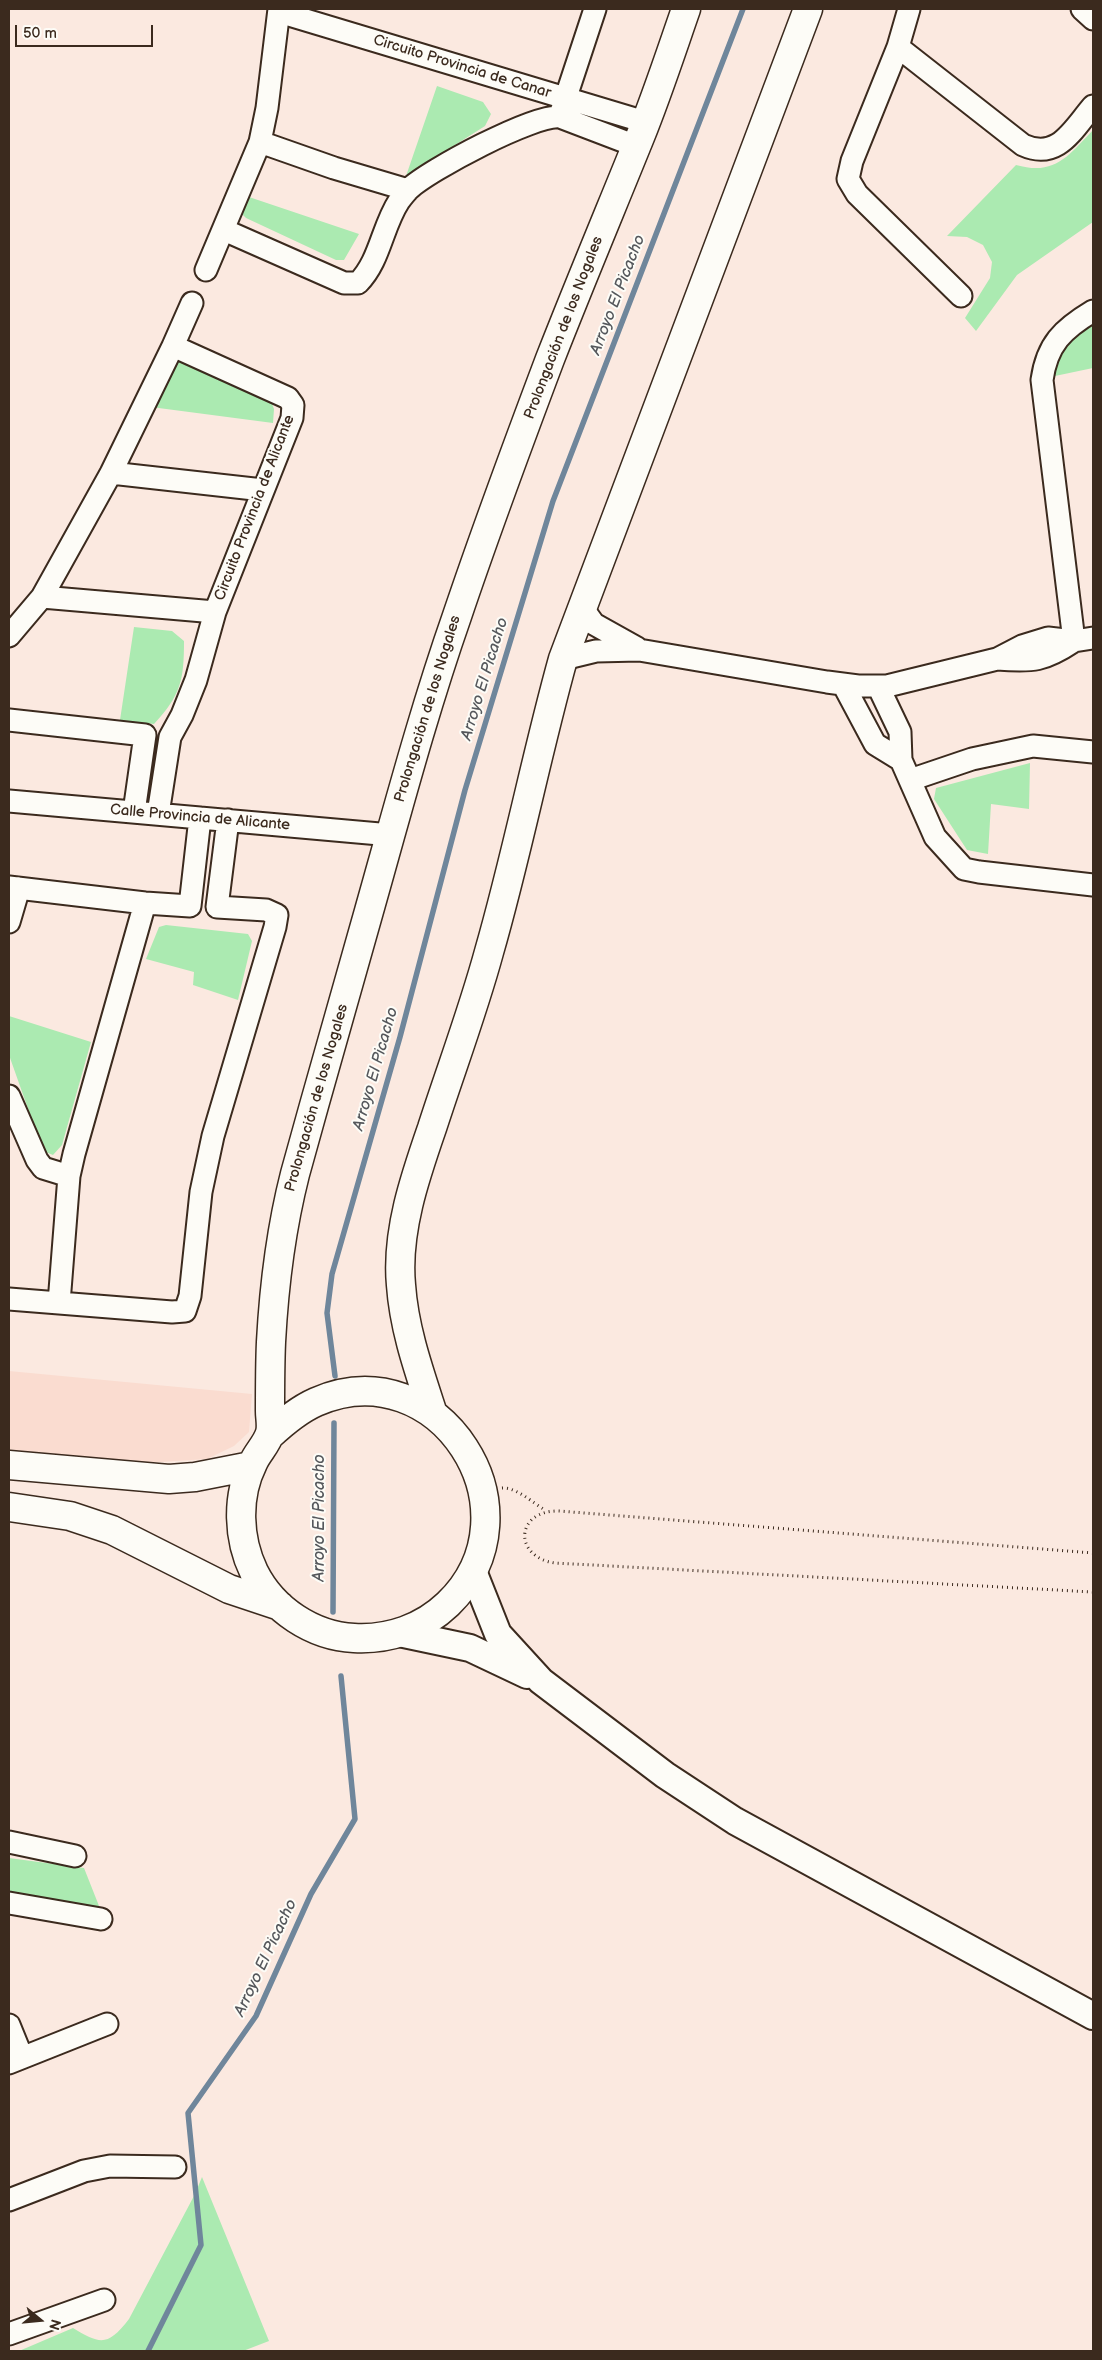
<!DOCTYPE html>
<html>
<head>
<meta charset="utf-8">
<style>
	body { margin:0 }
	#map { position:relative; width:1102px; height:2360px; overflow:hidden; background:#fbe9e0; font-family:"Balsamiq Sans",sans-serif }
	canvas { display:block }
	.frame { position:absolute; inset:0; border:10px solid #3b2a1e; pointer-events:none }
	.north { position:absolute; left:15px; top:2295px; width:50px; height:50px; -webkit-text-stroke:4px #fdfcf7; paint-order:stroke; rotate:107deg; font-size:14px; font-weight:700; line-height:20px; text-align:center; color:#3b2a1e }
	.north::after { content:''; display:block; margin:auto; width:18px; height:22px; background:#3b2a1e; clip-path:polygon(50% 0,100% 100%,50% 72%,0 100%) }
	.scale { position:absolute; left:15px; top:25px; width:138px; height:22px; box-sizing:border-box; border:2px solid #3b2a1e; border-top:0; padding-left:6px; font-size:15px; line-height:18px; white-space:nowrap; color:#3b2a1e; -webkit-text-stroke:4px #fdfcf7; paint-order:stroke }
</style>
</head>
<body>
<div id="map">
<canvas width="1102" height="2360"></canvas>
<div class="frame"></div>
<div class="north">N</div>
<div class="scale">50 m</div>
</div>
<script>
const context = document.querySelector('canvas').getContext('2d');
context.lineJoin = 'round';
function fill(path, color) { context.fillStyle = color; context.fill(path, 'evenodd'); }
function trace(path, color, width, dash) { context.strokeStyle = color; context.lineWidth = width; context.lineCap = dash ? 'butt' : 'round'; context.setLineDash(dash || []); context.stroke(path); }
function write(font, color, halo, rows, align = 'center') {
  context.font = font + ' "Balsamiq Sans",sans-serif'; context.lineWidth = 4; context.setLineDash([]); context.textBaseline = 'middle'; context.strokeStyle = halo; context.fillStyle = color; for (const [text, x, y, turn = 0] of rows) {
    context.save(); context.translate(x, y); context.rotate((+turn || 0) * Math.PI / 180); context.textAlign = isNaN(turn) ? turn : align; if (halo) context.strokeText(text, 0, 0); context.fillText(text, 0, 0); context.restore();
  }
}
fill(new Path2D(`
	M9,1371L252,1394L249,1432L234,1446L207,1459L145,1463L9,1453Z`), '#fadcd0');
fill(new Path2D(`
	M437,86L483,102L491,114L485,126L406,176Z
	M1093,130V222L1017,275L976,331L965,318L990,278L992,262L983,245L967,237L947,236L1016,165C1055,176 1068,156 1093,130Z
	M249,197L359,234L344,260H336L246,218L242,214Z
	M1093,322V368L1055,376C1054,354 1076,333 1093,322Z
	M180,359L271,401L274,409L273,423L151,407L171,364Z
	M134,627L172,631L184,641C184,680 181,695 154,724L120,720Z
	M1030,763L1029,809L991,804L988,854L967,850L934,799L936,788Z
	M166,925L248,934L252,941L238,1000L193,985L194,972L146,959L159,927Z
	M9,1016L91,1042L62,1145L53,1155L43,1151L9,1055Z
	M9,1858L84,1868L103,1916L9,1901Z
	M202,2177L269,2341L243,2351H19L73,2328C101,2345 108,2346 129,2319L195,2194Z`), '#abeab1');
trace(new Path2D(`
	M335,1376L327,1313L332,1274L400,1037L465,790L553,501L743,9
	M333,1612L334,1423
	M148,2351L201,2245L188,2113L256,2016L311,1894L355,1819L341,1676`), '#6f869b', 5.5);
const minor = new Path2D(`
	M909,9L898,47L852,161L848,179L857,194L961,296
	M1082,9L1093,19
	M279,12L645,122
	M898,47L1023,145C1058,161 1073,129 1093,106
	M561,112L595,9
	M260,142L334,168L408,190
	M224,230L344,283H358C380,261 382,227 399,201C402,197 405,193 409,189C429,170 534,114 560,117L636,146
	M206,270L260,142L267,108L279,9
	M173,346L192,303
	M111,473L263,490
	M42,597L215,612
	M581,606L594,624L637,648
	M9,636L42,597L111,473L173,346L288,398L293,405L292,418L215,612L196,680L182,715L170,737L158,814
	M1074,641L1042,380C1047,344 1063,329 1093,311
	M563,659L596,651L639,650L827,682L858,686H887L997,659L1022,646L1048,638L1074,641L1093,638
	M997,659C1033,662 1044,661 1074,641
	M843,684L875,744L901,760
	M878,686L900,732L901,760L935,837L964,869L979,872L1093,885
	M9,720L145,735L134,812
	M910,780L972,759L1033,746L1093,752
	M9,801L391,835
	M9,887L145,903L190,906L200,818
	M9,922L19,888
	M9,1096L37,1160L43,1168L69,1176
	M9,1299L172,1312L185,1311L190,1296L201,1192L213,1136L275,927L277,915L266,910L217,907L228,820
	M59,1303L69,1176L74,1154L145,903
	M9,1842L75,1856
	M9,1903L101,1919
	M9,2025L22,2057
	M9,2063L107,2024
	M9,2200L84,2171L110,2166L175,2167
	M9,2334L104,2300`);
const tertiary = new Path2D(`
	M473,1571L498,1634L541,1681L665,1775L735,1821L1093,2016
	M399,1633L470,1648L527,1675`);
const secondary = new Path2D(`
	M433,1414C419,1371 404,1329 401,1285C396,1232 415,1177 432,1128C451,1069 473,1011 489,952C517,855 536,756 563,659L808,9
	M270,1435C284,1422 298,1410 316,1402C439,1348 544,1511 448,1604C423,1628 389,1640 354,1638C313,1636 273,1610 254,1572C238,1539 236,1497 253,1463C257,1453 267,1444 270,1433C272,1426 270,1418 270,1411C270,1388 270,1365 271,1342C274,1286 281,1229 295,1174C319,1086 345,998 369,911C397,812 423,713 457,616C486,530 518,444 550,359C579,285 610,211 640,137C657,95 671,52 686,9
	M9,1465L169,1479L195,1477L251,1466
	M9,1507L70,1516L112,1530L229,1589L280,1606`);
trace(minor, '#3b2a1e', 25);
trace(tertiary, '#3b2a1e', 30);
trace(secondary, '#3b2a1e', 31);
trace(new Path2D(`
	M502,1488C516,1487 533,1503 545,1510
	M1093,1553L559,1511C515,1510 513,1557 555,1563L1093,1592`), '#3b2a1e', 3, [1, 4]);
trace(minor, '#fdfcf7', 21);
trace(tertiary, '#fdfcf7', 26);
trace(secondary, '#fdfcf7', 28);
write('15px', '#3b2a1e', '#fdfcf7', [
	["Circuito Provincia de Canar",462,67,17],
	["Prolongación de los Nogales",564,328,-69],
	["Circuito Provincia de Alicante",255,508,-69],
	["Prolongación de los Nogales",428,709,-73],
	["Calle Provincia de Alicante",200,818,5],
	["Prolongación de los Nogales",317,1098,-74]
]);
write('italic 16px', '#55585c', '#fdfcf7', [
	["Arroyo El Picacho",618,295,-69],
	["Arroyo El Picacho",485,679,-73],
	["Arroyo El Picacho",376,1069,-74],
	["Arroyo El Picacho",320,1518,-90],
	["Arroyo El Picacho",266,1958,-65]
]);
</script>
</body>
</html>
